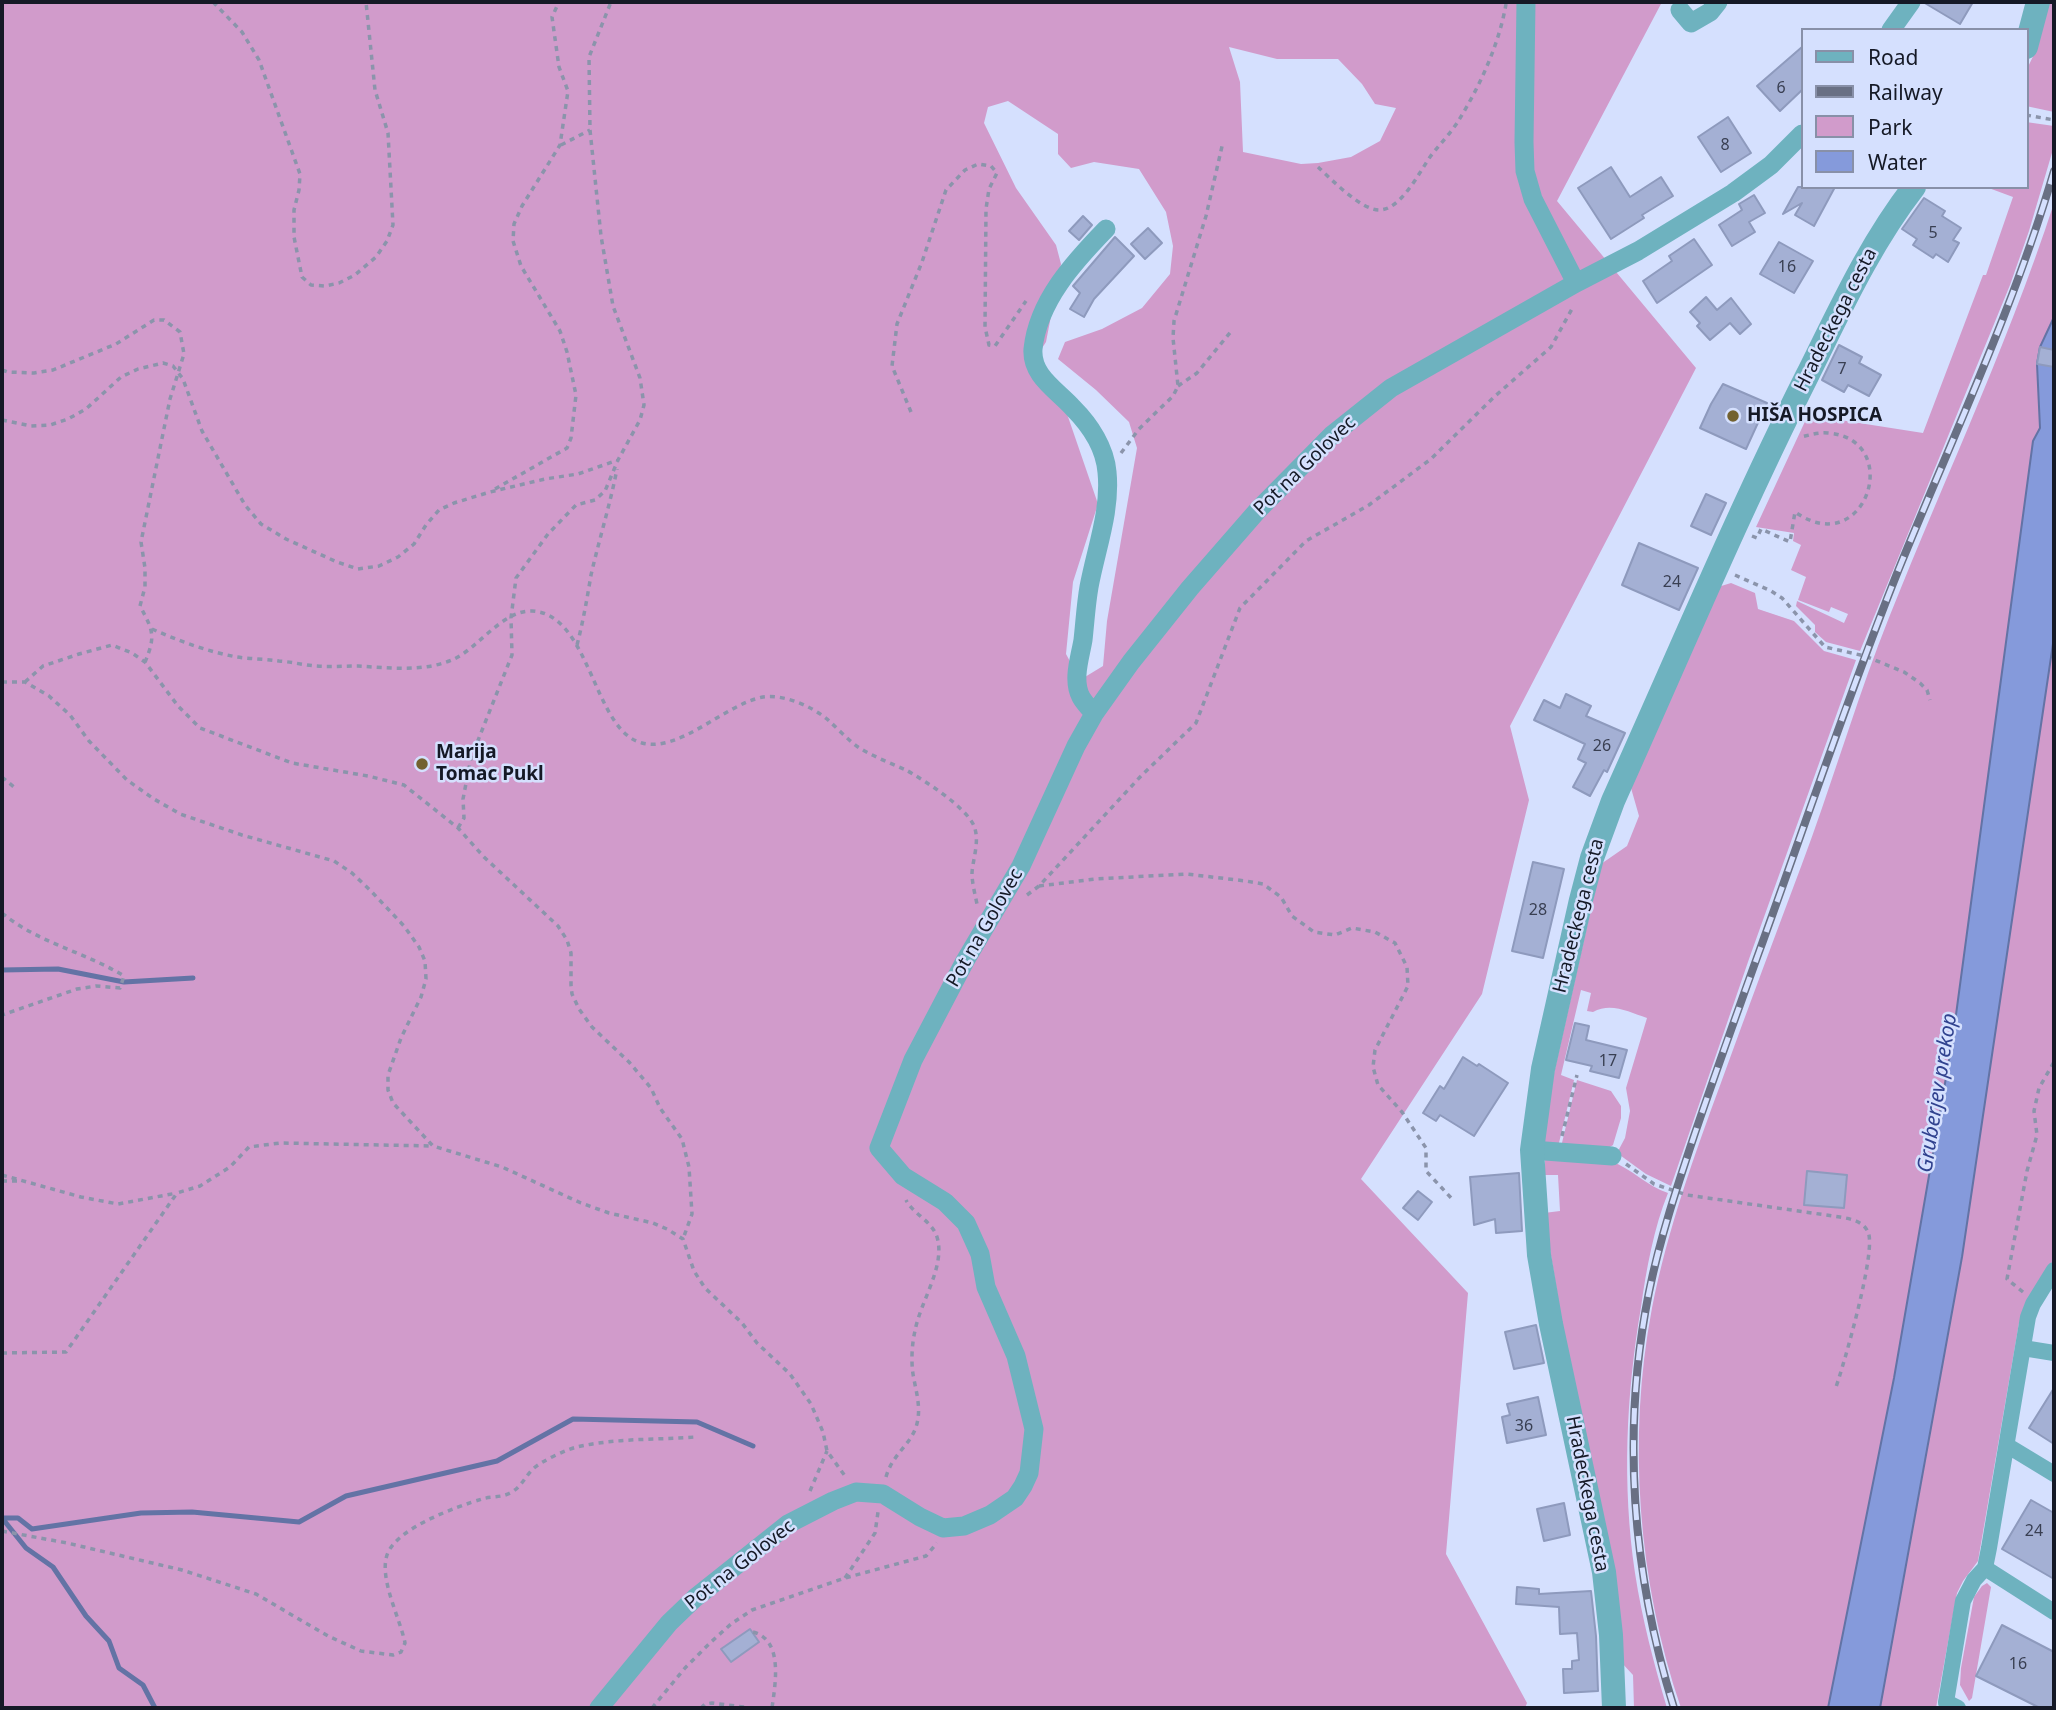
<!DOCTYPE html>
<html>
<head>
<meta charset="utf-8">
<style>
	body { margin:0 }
	#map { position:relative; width:2056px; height:1710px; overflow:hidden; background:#d5e0fe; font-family:"Noto Sans",sans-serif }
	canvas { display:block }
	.frame { position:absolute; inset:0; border:4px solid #151926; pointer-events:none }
	.legend { position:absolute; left:1801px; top:28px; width:228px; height:161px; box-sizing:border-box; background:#d5e0fe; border:2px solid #8890a8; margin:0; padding:9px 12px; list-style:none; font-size:21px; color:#151926 }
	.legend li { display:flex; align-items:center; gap:14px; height:35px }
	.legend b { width:35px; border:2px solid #8890a8 }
</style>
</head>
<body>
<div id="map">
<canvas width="2056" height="1710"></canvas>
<div class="frame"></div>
<ul class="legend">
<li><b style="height:9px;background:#6eb2bf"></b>Road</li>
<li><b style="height:9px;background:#697084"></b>Railway</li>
<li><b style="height:19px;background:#d19bcb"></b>Park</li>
<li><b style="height:19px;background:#859adb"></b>Water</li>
</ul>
</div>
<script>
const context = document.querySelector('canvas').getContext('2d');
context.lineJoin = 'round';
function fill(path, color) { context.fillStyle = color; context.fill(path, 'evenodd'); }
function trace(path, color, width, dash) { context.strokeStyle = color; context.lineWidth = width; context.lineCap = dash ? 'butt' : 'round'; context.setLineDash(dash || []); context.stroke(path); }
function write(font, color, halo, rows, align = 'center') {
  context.font = font + ' "Noto Sans",sans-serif'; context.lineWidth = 5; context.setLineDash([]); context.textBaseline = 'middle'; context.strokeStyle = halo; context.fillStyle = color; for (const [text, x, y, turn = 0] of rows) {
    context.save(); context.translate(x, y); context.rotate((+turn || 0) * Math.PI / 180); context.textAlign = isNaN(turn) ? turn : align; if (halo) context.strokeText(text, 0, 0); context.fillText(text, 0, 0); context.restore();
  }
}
fill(new Path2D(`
	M2,2H1662L1557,201L1696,368L1510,726L1529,800L1482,994L1361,1179L1468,1293L1446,1554L1527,1703L1525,1708H2ZM1229,47L1277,59H1338L1362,84L1375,104L1396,108L1380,141L1351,157L1318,163L1301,164L1243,152L1240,82ZM1008,101L1058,134V154L1071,168L1094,162L1139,169L1166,212L1173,246L1170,274L1142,308L1102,329L1065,342L1058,359L1096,390L1129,422L1137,448L1107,621L1103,666L1080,680L1066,654L1073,582L1098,504L1065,408L1029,368L1046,342L1061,264L1056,245L1016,188L984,123L988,107Z
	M2048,2H2054V112L2026,106V71L2038,46Z
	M2026,122L2054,126V146L2029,231L2010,285L1860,651L1826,642L1815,632V625L1796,606L1797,601L1844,623L1848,614L1831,607L1829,612L1798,600L1806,577L1791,570L1801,545L1793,541L1794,533L1756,527L1808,415L1923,433L1983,275H1986L2013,197L1986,187H2026Z
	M2054,203V317L2040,347L2037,364L2040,428L2033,441L1953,1037L1894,1378L1828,1708H1681C1638,1582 1627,1439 1652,1308C1668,1228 1694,1156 1722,1080C1748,1008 1775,936 1802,864C1829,792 1851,718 1878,646C1935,498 2005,354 2054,203Z
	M1731,583L1755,593L1758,609L1794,621L1824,651L1856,660L1749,959L1671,1186L1646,1174L1617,1153L1625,1138L1630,1111L1626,1088L1647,1018C1629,1012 1611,1002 1593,1012L1587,1011L1591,993L1581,990L1561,1075L1574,1080L1558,1147L1544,1145L1545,1113L1601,864L1627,846L1639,816L1631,788L1718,587Z
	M2054,637V1260L2048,1267L2019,1323L1978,1561L1963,1581L1957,1593L1936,1708H1880L1962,1257Z
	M1577,1080L1611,1091L1621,1106V1118L1613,1145L1605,1150L1561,1147Z
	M1545,1157C1562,1158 1596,1156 1611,1161C1632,1169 1647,1186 1668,1193C1654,1227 1646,1271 1641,1307C1626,1395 1622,1485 1635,1573C1642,1619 1654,1664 1667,1708H1634L1633,1675L1621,1662L1565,1341L1544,1213L1560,1211L1558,1175H1545Z
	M1987,1583L1991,1587L1972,1698L1969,1701L1960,1685L1961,1668L1974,1597L1982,1586Z`), '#d19bcb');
const water = new Path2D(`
	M2054,317V637L1962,1257L1880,1708H1828L1894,1378L1953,1037L2033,441L2040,428L2037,364L2040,347Z`);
fill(water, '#859adb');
trace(water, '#6373a5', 2);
trace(new Path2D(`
	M2,970L58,969L124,982L193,978
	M2,1518H18L32,1529L141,1513L192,1512L299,1522L346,1496L497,1461L573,1419L697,1422L753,1446
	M2,1518L26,1548L53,1567L86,1616L109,1641L119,1668L143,1685L155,1708`), '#6373a5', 5);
const building = new Path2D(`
	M1923,2H1973L1960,24Z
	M1802,47V90L1780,111L1757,86Z
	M1728,117L1751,153L1721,172L1698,137Z
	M1611,167L1630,197L1661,177L1673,196L1642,215L1644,218L1611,239L1578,188Z
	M1798,187H1835L1814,226L1795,215L1802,203L1783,214Z
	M1754,195L1765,213L1749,222L1755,232L1732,246L1719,225L1742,210L1739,204Z
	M1924,198L1945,211L1942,216L1961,228L1953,240L1959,243L1948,262L1936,254L1933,258L1913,245L1917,239L1902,229Z
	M1083,216L1092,225L1079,240L1069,231Z
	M1148,228L1162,243L1145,259L1131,244Z
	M1115,237L1134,256L1094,299L1084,317L1070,309L1080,293L1073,286Z
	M1694,239L1712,265L1657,303L1643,281L1672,261L1669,256Z
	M1779,242L1813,261L1794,293L1760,274Z
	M1706,297L1717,310L1731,298L1751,324L1740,334L1730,323L1710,340L1697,326L1700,323L1690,312Z
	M1839,345L1862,357L1859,363L1881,375L1869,396L1848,385L1844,392L1822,380Z
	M2040,347L2054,350V367L2037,364Z
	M1723,384L1767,403L1746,449L1700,428L1711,404Z
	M1706,494L1726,503L1711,535L1691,526Z
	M1639,543L1698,568L1679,610L1622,585Z
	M1566,694L1591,706L1586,716L1625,733L1607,772L1604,770L1590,796L1573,787L1586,763L1578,759L1585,744L1534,720L1544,700L1560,708Z
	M1533,862L1564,869L1543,958L1512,951Z
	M1575,1023L1589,1026L1586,1040L1627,1050L1619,1078L1590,1071L1592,1066L1566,1060Z
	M1463,1057L1477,1066L1479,1064L1508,1083L1474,1136L1440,1115L1436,1121L1423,1113L1440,1086L1444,1089Z
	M1807,1171L1847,1175L1844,1208L1804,1205Z
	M1519,1173L1522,1231L1496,1233L1495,1219L1474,1225L1470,1177Z
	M1418,1191L1432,1202L1418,1220L1403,1208Z
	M1536,1325L1544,1363L1514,1369L1505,1332Z
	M2054,1388V1444L2029,1428Z
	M1538,1397L1546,1435L1507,1443L1502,1417L1510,1415L1507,1404Z
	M2031,1500L2054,1513V1579L2002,1549Z
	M1564,1503L1570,1535L1544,1541L1537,1509Z
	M1517,1587L1539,1589V1594L1591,1591L1596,1636L1598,1691L1564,1693L1563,1669H1572V1661L1579,1660L1577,1633L1560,1634L1559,1607L1516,1604Z
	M2002,1625L2054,1652V1708H2040L1976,1676Z
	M750,1629L759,1642L731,1662L721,1649Z`);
fill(building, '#a4b0d4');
trace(building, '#8e9abd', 2);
trace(new Path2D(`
	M213,2L242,32L259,60L300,174L299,190L294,210V237L302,277L311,285L325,286L339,283L355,275L376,257L387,241L393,225L388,133L375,90L366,2
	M2026,115L2054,120
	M561,145L590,130
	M1318,167C1331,179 1362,211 1380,210C1401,209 1419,173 1430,157C1439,145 1449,135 1457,123C1479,88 1499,45 1506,4
	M2,370L8,372L34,373L53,370L116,344L154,320H164L180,332L184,354L170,399L141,542L145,568V587L140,606C153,630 156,636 145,662
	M1178,386L1197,373L1233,329
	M911,412L892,366L897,324L922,262L946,190L965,170L978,164L991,166L997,173L989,189L986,209L985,327L989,345L995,346L1026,301
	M2,420L31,426L50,425L68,419L86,409L121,377L138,369L163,363L173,366L183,379L202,431L245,505L261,524L286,539L337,562L358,569L379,566L398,557L414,544L426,525L439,510L454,503L490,492L545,479L578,474L618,460
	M1121,453L1139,429L1173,396L1178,386L1173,338L1174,321L1206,216L1223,142
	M495,489L567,448L571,438L576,395L567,352L560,331L521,266L513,241L514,224L522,206L560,145L568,91L559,67L552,17L559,2
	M1752,536L1757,538L1761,529L1790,542L1795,512C1866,562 1905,439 1828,433C1818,432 1810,435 1801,437
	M1735,575L1771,591L1782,598L1825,647L1865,656L1904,672L1920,683L1927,690L1930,700
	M152,629C179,641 209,652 237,657C251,659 266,659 279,661C292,662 304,665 316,666C330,667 344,666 358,666C389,668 423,672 452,660C478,649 502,610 532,611C591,614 593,731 642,743C680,753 725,704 763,697C784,694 811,706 827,719C837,728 847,739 858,747C872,756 890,763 906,770C924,780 966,807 974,826C980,841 973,858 972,873C972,883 975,894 977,904
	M577,645C583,622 587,599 591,575C599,540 610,505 617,469
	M2,682H25L49,696L70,715L89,741L127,780L154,799L180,814L242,835L334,861L352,873L371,891L404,926L419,947L425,961L426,979L421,997L401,1038L388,1075V1090L393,1103L433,1146L502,1167L581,1203L609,1213L653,1223L667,1229L683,1239L694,1271L705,1288L742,1323L757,1343L790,1374L811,1404L823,1432L827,1451L845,1476
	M25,682L43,666L79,654L112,645L132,653L145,662L178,706L200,728L292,763L368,776L404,785L458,828L484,857L558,926L567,940L571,953V985L572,994L579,1009L592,1027L629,1062L651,1088L660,1108L682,1139L689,1167L692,1214L683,1239
	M2,777L15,788
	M458,828L464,818L463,799L471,758L512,655L511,618L516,578L548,534L576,505L595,500L605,491L618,460L640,420L644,405L640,378L613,306L601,236L590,130L589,57L611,2
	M1039,886L1095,879L1186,874L1246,881L1263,884L1281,897L1292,916L1314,932L1335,935L1352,928L1375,932L1395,943L1407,967L1408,986L1375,1050L1373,1067L1378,1085L1402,1112L1426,1148V1171L1454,1201
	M1027,895L1039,886L1141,776L1196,723L1240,608L1306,541L1369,505L1431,459L1494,397L1551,347L1573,307
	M2,913C38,943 85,952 124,976L120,988L96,986L77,989L2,1015
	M1562,1136L1577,1075
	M1626,1164L1654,1184L1687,1195L1840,1217C1851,1219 1863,1221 1868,1232C1877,1250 1844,1364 1836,1387
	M2,1175L81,1197L118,1204L177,1193
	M2,1181H17
	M2023,1292L2007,1279L2027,1171L2037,1135L2034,1111L2039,1088L2054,1062
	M2,1353L66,1352L177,1193L200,1186L230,1167L249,1147L280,1143L433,1146
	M886,1477C892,1455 910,1445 916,1427C922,1409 916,1392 913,1374C911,1361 912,1343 915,1331C920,1302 946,1266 937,1237C932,1221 913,1214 906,1200
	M810,1491L827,1451
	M2,1531L67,1543L182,1570L256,1594L328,1636L361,1651L393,1655L401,1652L405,1643C400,1618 379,1579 387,1555C396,1528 456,1507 482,1499C492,1496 502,1498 512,1492C522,1486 526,1475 534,1468C542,1461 567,1449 577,1447C616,1438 655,1440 695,1437
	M845,1578L875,1533L878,1512
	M753,1632C784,1640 775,1685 772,1708
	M652,1708L685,1668L711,1642L731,1624L752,1610L845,1578L926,1556L937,1543
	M701,1708L705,1704L712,1703L752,1708`), '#8b94ab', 3.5, [5, 5]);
trace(new Path2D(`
	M2023,1348L2054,1353
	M2008,1446L2054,1474
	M1985,1568L2054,1612
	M1958,1708L1946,1702L1963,1601L1974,1580L1985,1568L1989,1548L2028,1317L2033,1304L2054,1270`), '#6eb2bf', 16);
trace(new Path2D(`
	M1526,2L1524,142L1525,171L1533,199L1576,283
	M1680,10L1691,23L1710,12L1718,2
	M1891,30L1911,2
	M1094,714C1090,708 1084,703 1081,697C1072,680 1080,658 1083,640C1085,622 1086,604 1089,587C1096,549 1111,511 1107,472C1105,448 1090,425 1073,408C1057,390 1031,376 1033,349C1038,301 1074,262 1106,229
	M1532,1150L1612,1156
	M599,1708L669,1623L695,1598L788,1524L833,1501L856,1492L883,1494L920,1517L943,1528L964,1526L990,1515L1015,1498L1023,1486L1029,1473L1034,1429L1016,1356L986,1287L980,1254L966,1223L945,1202L903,1176L879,1148L913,1060L965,961L1021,866L1076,746L1094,714L1131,662L1190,588L1258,510L1332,435L1391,388L1576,283L1638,251L1733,193L1771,165L1802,134`), '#6eb2bf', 19);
trace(new Path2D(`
	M2026,47L2038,2
	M1614,1708L1611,1635L1604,1572L1551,1324L1539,1255L1532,1150L1543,1069L1581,900L1592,858L1613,801C1677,659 1737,515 1807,376C1839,312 1869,245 1914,187`), '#6eb2bf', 24);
const rail = new Path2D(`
	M1674,1708C1632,1573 1621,1431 1649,1292C1660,1238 1677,1187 1694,1136C1715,1074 1737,1013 1759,952C1805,825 1848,696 1898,571C1952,438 2014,308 2054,171`);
trace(rail, '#697084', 8);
trace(rail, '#d5e0fe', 5, [16]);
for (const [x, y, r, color] of [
	[1733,416,7,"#736230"],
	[422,764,7,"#736230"]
]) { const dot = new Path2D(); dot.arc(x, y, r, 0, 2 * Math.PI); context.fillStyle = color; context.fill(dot); trace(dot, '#d5e0fe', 2.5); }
write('16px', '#393f52', null, [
	["6",1781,88],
	["8",1725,145],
	["5",1933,233],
	["16",1787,267],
	["7",1842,369],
	["24",1672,582],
	["26",1602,746],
	["28",1538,910],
	["17",1608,1061],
	["36",1524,1426],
	["24",2034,1531],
	["16",2018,1664]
]);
write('19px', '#151926', '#d5e0fe', [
	["Hradeckega cesta",1836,320,-63],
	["Pot na Golovec",1305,466,-44],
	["Hradeckega cesta",1579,916,-76],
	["Pot na Golovec",985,928,-60],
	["Hradeckega cesta",1587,1494,79],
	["Pot na Golovec",740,1565,-38]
]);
write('bold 19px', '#151926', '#d5e0fe', [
	["HIŠA HOSPICA",1747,416],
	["Marija",436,753],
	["Tomac Pukl",436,775]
], 'left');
write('italic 21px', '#31428f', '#d5e0fe', [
	["Gruberjev prekop",1938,1093,-81]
]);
</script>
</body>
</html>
